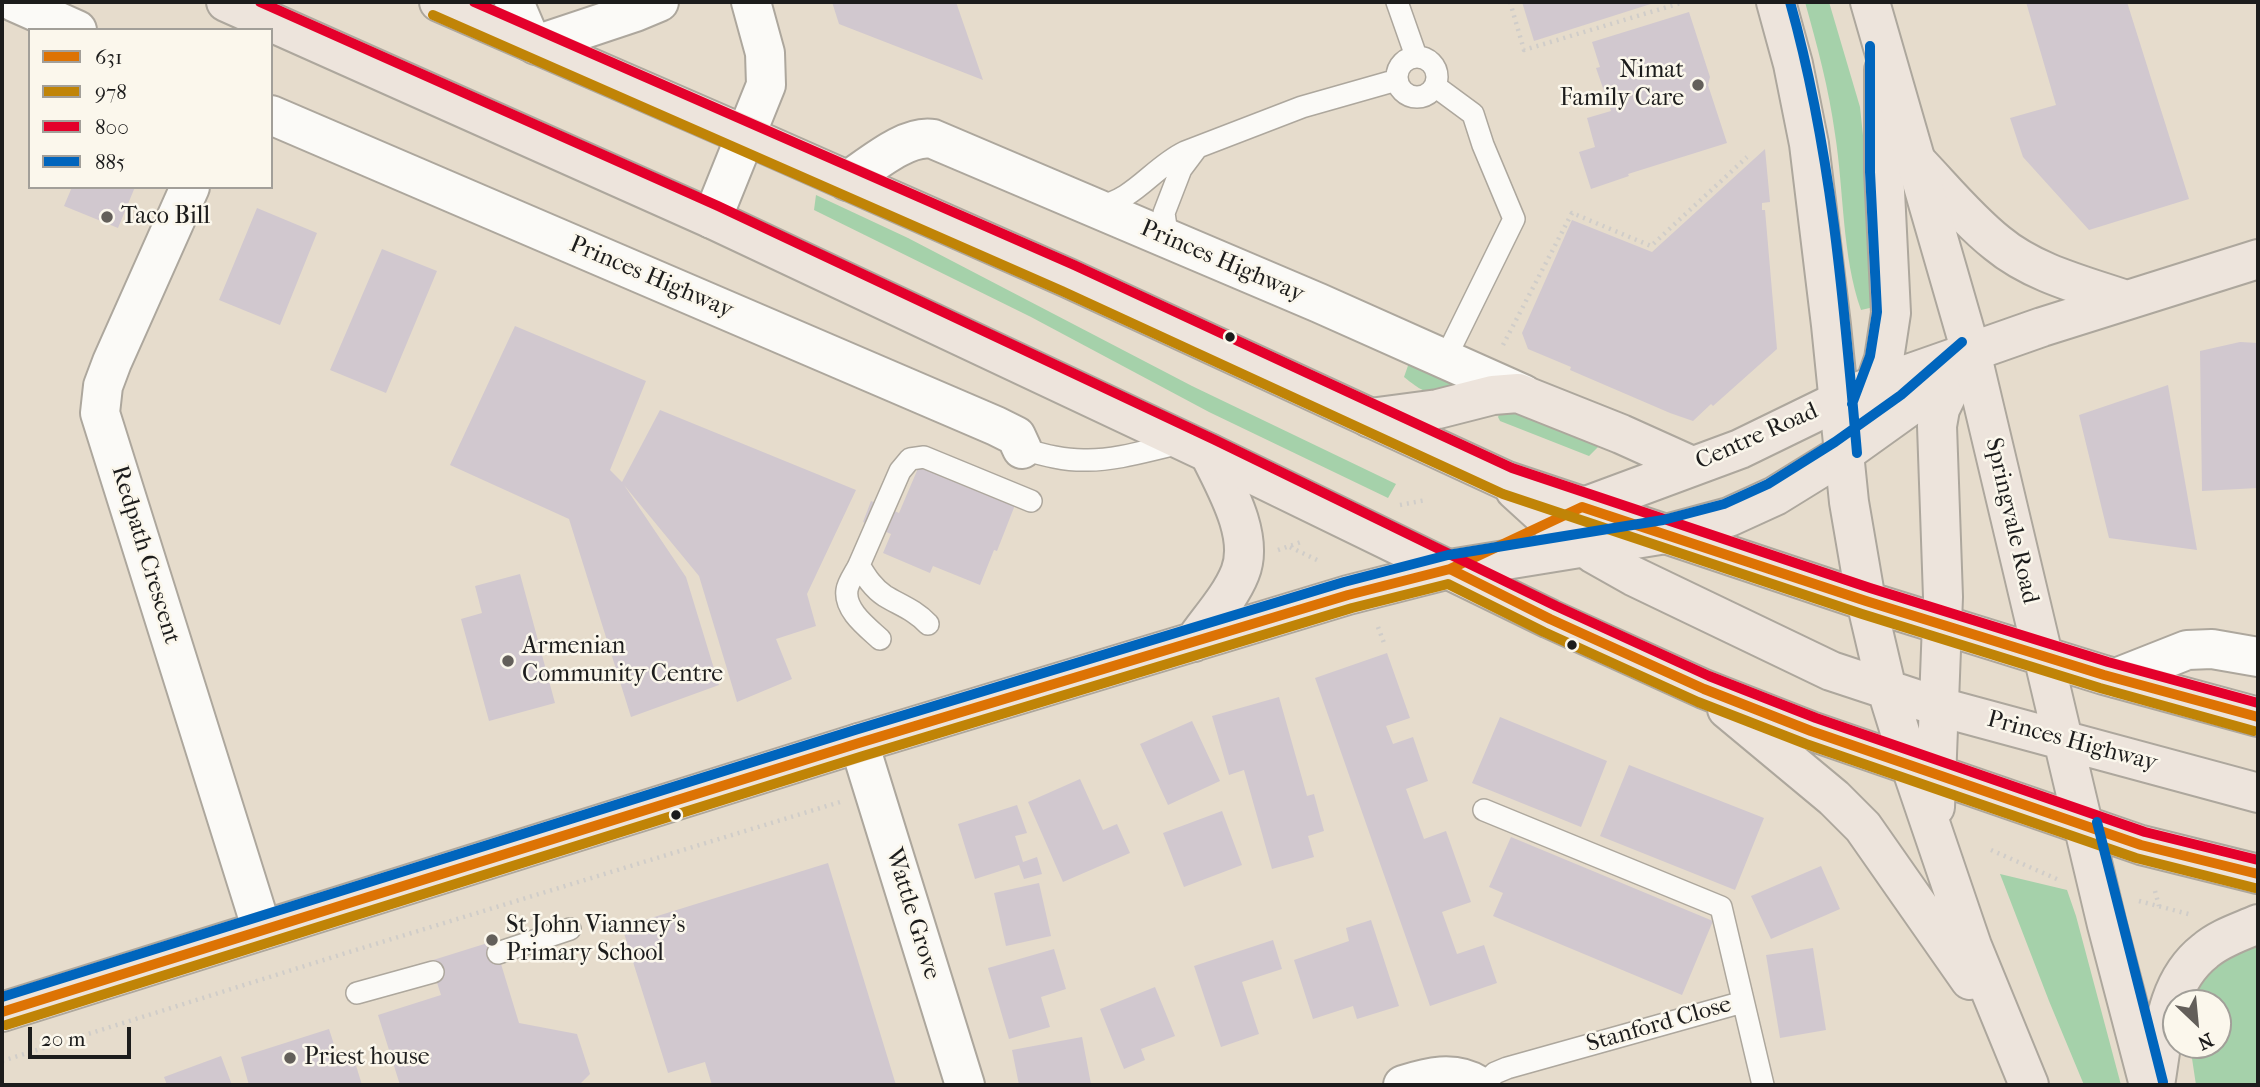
<!DOCTYPE html>
<html>
<head>
<meta charset="utf-8">
<style>
	body { margin:0 }
	#map { position:relative; width:2260px; height:1087px; overflow:hidden; background:#e6dccc; font-family:"IM FELL French Canon",serif }
	canvas { display:block }
	.frame { position:absolute; inset:0; border:4px solid #1c1c1c; pointer-events:none }
	.legend { position:absolute; left:28px; top:28px; width:245px; height:161px; box-sizing:border-box; background:#fbf7ec; border:2px solid #a29f99; margin:0; padding:9px 12px; list-style:none; font-size:21px; color:#1c1c1c }
	.legend li { display:flex; align-items:center; gap:14px; height:35px }
	.legend b { width:35px; border:2px solid #a29f99 }
	.north { position:absolute; left:2162px; top:989px; width:70px; height:70px; box-sizing:border-box; background:#fbf7ec; border:2px solid #a29f99; border-radius:50%; rotate:154deg; font-size:19px; font-weight:700; line-height:28px; text-align:center; color:#1c1c1c }
	.north::after { content:''; display:block; margin:auto; width:24px; height:32px; background:#635f5a; clip-path:polygon(50% 0,100% 100%,50% 72%,0 100%) }
	.scale { position:absolute; left:28px; top:1027px; width:103px; height:32px; box-sizing:border-box; border:4px solid #1c1c1c; border-top:0; padding-left:9px; font-size:21px; line-height:24px; white-space:nowrap; color:#1c1c1c; -webkit-text-stroke:5px #fbf7ec; paint-order:stroke }
</style>
</head>
<body>
<div id="map">
<canvas width="2260" height="1087"></canvas>
<div class="frame"></div>
<ul class="legend">
<li><b style="height:9px;background:#dd7304"></b>631</li>
<li><b style="height:9px;background:#c08407"></b>978</li>
<li><b style="height:9px;background:#e4002b"></b>800</li>
<li><b style="height:9px;background:#0065bd"></b>885</li>
</ul>
<div class="north">N</div>
<div class="scale">20 m</div>
</div>
<script>
const context = document.querySelector('canvas').getContext('2d');
context.lineJoin = 'round';
function fill(path, color) { context.fillStyle = color; context.fill(path, 'evenodd'); }
function trace(path, color, width, dash) { context.strokeStyle = color; context.lineWidth = width; context.lineCap = dash ? 'butt' : 'round'; context.setLineDash(dash || []); context.stroke(path); }
function write(font, color, halo, rows, align = 'center') {
  context.font = font + ' "IM FELL French Canon",serif'; context.lineWidth = 5; context.setLineDash([]); context.textBaseline = 'middle'; context.strokeStyle = halo; context.fillStyle = color; for (const [text, x, y, turn = 0] of rows) {
    context.save(); context.translate(x, y); context.rotate((+turn || 0) * Math.PI / 180); context.textAlign = isNaN(turn) ? turn : align; if (halo) context.strokeText(text, 0, 0); context.fillText(text, 0, 0); context.restore();
  }
}
fill(new Path2D(`
	M1805,2H1829L1860,107L1864,145L1874,307L1861,310C1842,256 1844,191 1835,134C1829,89 1817,45 1805,2Z
	M816,195L908,238L1192,386L1396,484L1388,498L1209,412L1031,317L814,210Z
	M1410,360L1459,382V392C1431,394 1427,396 1404,377Z
	M1508,406L1603,442L1589,456L1500,421L1498,417L1501,410Z
	M2000,874L2067,890L2076,916L2121,1085H2084L2049,1001Z
	M2258,942V1085H2196L2190,1045H2218V1003H2192L2203,977L2230,952Z`), '#a5d1aa');
fill(new Path2D(`
	M832,2H956L983,80L839,24Z
	M1522,2H1657L1534,41Z
	M2026,2H2127L2189,199L2089,230L2023,157L2010,118L2056,105Z
	M1689,12L1710,77L1708,85L1727,143L1628,174L1629,176L1591,189L1579,152L1595,147L1587,118L1611,111L1596,68L1600,67L1592,42Z
	M1765,149L1770,202L1762,203V210H1765L1777,349L1713,406L1711,404L1693,421L1670,413L1570,370L1571,367L1528,349L1522,333L1572,220L1652,252Z
	M72,187H135L118,228L64,206Z
	M257,208L317,233L280,325L219,300Z
	M382,249L437,271L386,393L330,370Z
	M515,326L646,381L610,470L622,482L660,410L856,490L807,594L816,626L776,639L792,679L737,702L699,576L624,485L686,577L719,685L631,717L569,519L450,465Z
	M2240,342L2258,343V488L2202,491L2200,351Z
	M2168,385L2197,550L2109,538L2079,415Z
	M938,451L969,464L961,484L1015,505L997,551L994,550L980,585L933,566L930,573L883,553L891,534L863,522L871,501L899,513L919,466L929,470Z
	M520,574L555,703L489,721L461,619L482,613L475,586Z
	M1387,653L1410,718L1386,726L1393,744L1413,737L1428,781L1406,789L1424,839L1446,831L1471,902L1442,912L1457,954L1484,945L1497,983L1430,1006L1315,678Z
	M1279,697L1307,796L1314,794L1324,831L1308,836L1314,857L1272,869L1244,770L1229,775L1212,716Z
	M1500,717L1607,761L1581,827L1472,783Z
	M1192,721L1220,781L1168,805L1140,744Z
	M1629,765L1764,818L1735,890L1600,836Z
	M1080,779L1103,830L1117,824L1130,853L1063,882L1028,802Z
	M1017,805L1027,833L1015,836L1023,862L1037,857L1042,874L1024,879L1019,865L975,879L958,824Z
	M1222,811L1242,865L1184,887L1163,833Z
	M1511,837L1713,921L1682,995L1493,916L1503,893L1489,887Z
	M828,863L896,1085H712L705,1062L668,1073L622,927Z
	M1821,866L1840,909L1771,939L1751,896Z
	M1039,883L1051,936L1006,946L994,893Z
	M1371,920L1399,1006L1357,1019L1353,1006L1313,1019L1294,960L1349,941L1346,928Z
	M1273,940L1282,969L1242,982L1259,1034L1221,1047L1194,966Z
	M494,941L519,1023L577,1034L590,1074L579,1085H400L378,1015L441,995L430,961Z
	M1813,948L1826,1030L1780,1038L1766,955Z
	M1054,949L1066,989L1041,997L1050,1027L1009,1039L988,968Z
	M1155,987L1175,1036L1141,1049L1145,1060L1124,1069L1100,1009Z
	M329,1029L340,1063L354,1059L362,1085H249L241,1057Z
	M1082,1037L1091,1084L1019,1085L1012,1050Z
	M221,1056L232,1085H167L164,1077Z`), '#d1c8cf');
const lane = new Path2D(`
	M1397,2L1416,56
	M1397 77a20 20 0 1 1 40 0a20 20 0 1 1-40 0Z
	M1435,86L1473,114L1483,145L1514,219L1445,359
	M1096,207C1134,201 1152,168 1185,152L1302,107L1397,80
	M1168,240L1164,213L1181,169L1196,149
	M1022,449C1044,455 1066,461 1088,460C1119,460 1152,449 1182,443
	M859,565C856,572 848,582 847,590C844,610 867,627 880,639
	M928,624C915,610 900,605 885,596C873,588 866,577 859,565L900,471L910,459L924,457L1031,501
	M1484,810L1721,907L1763,1085
	M498,953L570,929
	M357,993L433,972
	M1483,1085L1495,1073L1507,1068L1743,1002`);
const street = new Path2D(`
	M14,2L77,30
	M514,2L531,42
	M536,45L635,12L659,2
	M271,115L996,426L1016,436L1022,449
	M847,181C869,167 906,134 933,139L1319,303L1523,394
	M190,187L112,362L103,386L100,413L262,930
	M712,219L766,85L765,53L751,2
	M2116,678L2187,650L2212,649L2258,657
	M859,743L965,1085
	M1403,1085C1428,1077 1454,1070 1478,1085`);
const primary = new Path2D(`
	M1916,161C1942,188 1967,219 1997,243C2033,273 2082,285 2126,300
	M1869,402L1884,359L1891,313L1884,171V70
	M1370,418L1438,409L1493,395L1518,393L1621,434L1692,466
	M1562,515L1740,449L1857,392L2042,327L2258,259
	M1194,642C1209,620 1230,598 1240,573C1255,536 1225,486 1209,453
	M1935,807L1943,597L1937,426L1940,409L1960,368
	M2,1012L859,743L1348,595L1450,569L1666,534L1729,517L1775,496L1843,454L1910,406L1971,352`);
const highway = new Path2D(`
	M226,2L712,219L1209,453L1550,619L1704,689L1811,731L2141,845L2258,874
	M439,2L747,136L1068,278L1507,481L1866,601L2104,675L2258,717
	M1776,2L1793,64L1809,144L1831,325L1849,502L1866,601L1887,690L1910,764L1972,946L2029,1085
	M1870,2L1971,352L2107,925L2149,1085
	M1515,490L1549,521L1594,554L1633,576L1831,671L1940,707L2258,793
	M1727,709L1834,798L1863,827L1970,980
	M2155,1085C2163,1039 2164,983 2205,951C2220,938 2240,932 2258,924`);
trace(lane, '#ada79d', 24);
trace(street, '#ada79d', 42);
trace(primary, '#ada79d', 42);
trace(highway, '#ada79d', 42);
trace(new Path2D(`
	M1510,2L1524,50L1684,2
	M1503,345L1572,213L1651,246L1747,157
	M1400,505L1426,500
	M1290,547L1317,560
	M1278,550L1304,541
	M1378,627L1384,643
	M1991,850L2059,880
	M2155,891L2159,906
	M2139,901L2192,915
	M2,1061L346,953L840,802`), '#d0cdc9', 4.5, [2, 5]);
trace(lane, '#fbfaf7', 21);
trace(street, '#fbfaf7', 38);
trace(primary, '#ede4dc', 38);
trace(highway, '#ede4dc', 38);
trace(new Path2D(`
	M1450,569L1550,619L1704,689L1811,731L2141,845L2258,874
	M2,1012L859,743L1348,595L1450,569L1582,507L1866,601L2104,675L2258,717`), '#dd7304', 10);
trace(new Path2D(`
	M433,15L1062,291L1503,494L1862,614L2100,688L2254,731
	M6,1025L863,756L1352,608L1448,584L1544,632L1698,702L1806,744L2136,858L2255,888`), '#c08407', 10);
trace(new Path2D(`
	M260,2L718,206L1215,440L1556,606L1709,676L1816,718L2145,832L2258,860
	M474,2L1074,265L1512,468L1870,588L2108,662L2258,703`), '#e4002b', 10);
trace(new Path2D(`
	M1790,2C1831,148 1844,302 1857,453
	M1852,404L1870,356L1877,312L1870,172V46
	M2097,822L2163,1082
	M2,997L855,730L1344,582L1448,555L1663,520L1724,504L1768,484L1835,442L1901,395L1962,342`), '#0065bd', 10);
for (const [x, y, r, color] of [
	[1698,85,7,"#635f5a"],
	[107,217,7,"#635f5a"],
	[1230,337,6,"#1c1c1c"],
	[1572,645,6,"#1c1c1c"],
	[508,661,7,"#635f5a"],
	[676,815,6,"#1c1c1c"],
	[492,940,7,"#635f5a"],
	[290,1058,7,"#635f5a"]
]) { const dot = new Path2D(); dot.arc(x, y, r, 0, 2 * Math.PI); context.fillStyle = color; context.fill(dot); trace(dot, '#fbf7ec', 2.5); }
write('24px', '#1c1c1c', '#fbf7ec', [
	["Nimat",1684,71,"right"],
	["Family Care",1684,99,"right"],
	["Taco Bill",121,217],
	["Armenian",522,647],
	["Community Centre",522,675],
	["St John Vianney's",506,926],
	["Primary School",506,954],
	["Priest house",304,1058]
], 'left');
write('24px', '#1c1c1c', '#fbf7ec', [
	["Princes Highway",1222,262,23],
	["Princes Highway",651,278,23],
	["Centre Road",1757,437,-24],
	["Springvale Road",2011,521,77],
	["Redpath Crescent",145,555,73],
	["Princes Highway",2072,742,15],
	["Wattle Grove",912,914,73],
	["Stanford Close",1659,1025,-16]
]);
</script>
</body>
</html>
